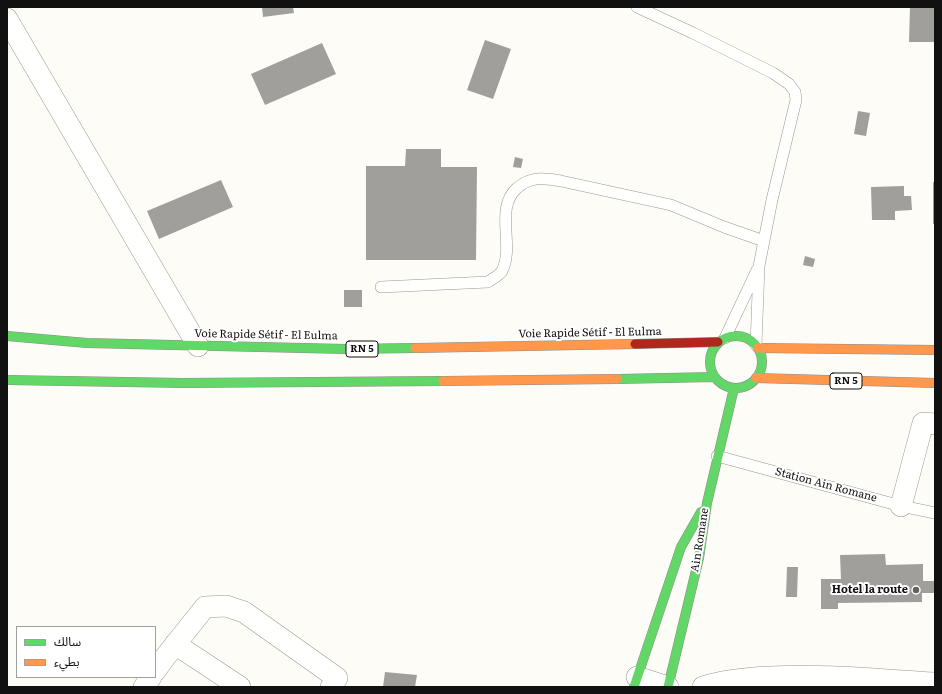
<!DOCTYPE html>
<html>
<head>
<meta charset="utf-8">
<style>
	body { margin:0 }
	#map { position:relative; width:942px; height:694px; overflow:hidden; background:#fdfcf7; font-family:Literata,"Noto Sans Arabic",serif }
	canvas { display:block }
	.frame { position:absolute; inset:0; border:8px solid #111; pointer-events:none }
	.legend { position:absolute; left:16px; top:626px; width:140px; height:52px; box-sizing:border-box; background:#fff; border:1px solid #a0a0a0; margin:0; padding:5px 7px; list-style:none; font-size:12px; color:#111 }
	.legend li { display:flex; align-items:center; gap:8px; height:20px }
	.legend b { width:20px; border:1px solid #a0a0a0 }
</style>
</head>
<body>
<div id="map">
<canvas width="942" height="694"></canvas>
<div class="frame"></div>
<ul class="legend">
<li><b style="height:5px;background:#63d668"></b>سالك</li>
<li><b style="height:5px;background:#ff974d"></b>بطيء</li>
</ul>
</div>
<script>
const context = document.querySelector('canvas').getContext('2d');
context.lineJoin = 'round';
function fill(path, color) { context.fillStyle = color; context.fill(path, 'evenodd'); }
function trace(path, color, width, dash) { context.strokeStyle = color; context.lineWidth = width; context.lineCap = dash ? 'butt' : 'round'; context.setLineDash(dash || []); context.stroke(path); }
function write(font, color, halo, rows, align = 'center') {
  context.font = font + ' Literata,serif'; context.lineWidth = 4; context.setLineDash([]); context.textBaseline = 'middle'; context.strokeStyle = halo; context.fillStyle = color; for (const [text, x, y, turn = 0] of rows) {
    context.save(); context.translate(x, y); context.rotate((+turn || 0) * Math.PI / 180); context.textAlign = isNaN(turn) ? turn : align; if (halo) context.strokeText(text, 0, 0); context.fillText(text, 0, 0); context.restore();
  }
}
fill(new Path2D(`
	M262,7H293L294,13L263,17Z
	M910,7H935V42H909Z
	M485,40L511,49L493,99L467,90Z
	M322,43L336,74L265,105L251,74Z
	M858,111L870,113L866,136L854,134Z
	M406,149H441V167H477L476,260H366V166H405Z
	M515,157L523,159L521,168L513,167Z
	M221,180L233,207L159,239L147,211Z
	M933,182H935V224H933Z
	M904,186V196H911L912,210L895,211V220H872L871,187Z
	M805,256L815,259L813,267L803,265Z
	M344,290H362V307H344Z
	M885,554L886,565L923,564V581H935V593H922V602L838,603V609H821V579H841L840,555Z
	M787,567H798L797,597H786Z
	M385,672L417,675L415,687H383Z`), '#a19f9c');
const lane = new Path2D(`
	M637,7L693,33L773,73L789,84L795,92L796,100L772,200L759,266L756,345
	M381,287L488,282C492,279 500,275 502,271C515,245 494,209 517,188C531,176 544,178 561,181L671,205L724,227L764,241
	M725,338L757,270
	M717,456L901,506L935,513`);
const street = new Path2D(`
	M7,19L198,346
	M901,506L923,423L935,424
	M175,644L240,687
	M155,671L166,656L205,607L226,606L244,612L337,678L331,687
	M637,677L668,687
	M144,687L151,677
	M703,687C724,680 748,678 770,677C825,674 880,680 935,683`);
const fast = new Path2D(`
	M710 362a26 26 0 1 1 52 0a26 26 0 1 1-52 0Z
	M7,336L87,343L346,349L415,348
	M617,379L715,377
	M7,380L184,383L443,381
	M634,687L681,547L701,512
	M668,687L699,558L707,503L734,388`);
const slow = new Path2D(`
	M415,348L635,344
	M758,348L935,350
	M756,378L935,383
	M443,381L617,379`);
const jam = new Path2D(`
	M635,344L718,342`);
trace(lane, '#979795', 12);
trace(street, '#979795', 22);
trace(fast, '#8e8d8b', 10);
trace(slow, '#8e8d8b', 10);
trace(jam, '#8e8d8b', 10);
trace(lane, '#fffffe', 11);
trace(street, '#fffffe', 21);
trace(fast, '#63d668', 9);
trace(slow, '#ff974d', 9);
trace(jam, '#b3261e', 9);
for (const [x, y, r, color] of [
	[916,590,4,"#646362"]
]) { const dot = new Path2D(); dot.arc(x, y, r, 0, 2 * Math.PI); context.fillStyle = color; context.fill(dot); trace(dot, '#fff', 1.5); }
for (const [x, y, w] of [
	[362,349,32],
	[846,381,32]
]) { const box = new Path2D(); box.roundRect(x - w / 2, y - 8, w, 16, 3); context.fillStyle = '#fff'; context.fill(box); trace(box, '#111', 1); }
write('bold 10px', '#111', null, [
	["RN 5",362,349],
	["RN 5",846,381]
]);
write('11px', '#111', '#fff', [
	["Voie Rapide Sétif - El Eulma",590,333,-1],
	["Voie Rapide Sétif - El Eulma",266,335,1],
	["Station Ain Romane",826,485,15],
	["Ain Romane",700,540,-81]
]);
write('bold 11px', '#111', '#fff', [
	["Hotel la route",908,590]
], 'right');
</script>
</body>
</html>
